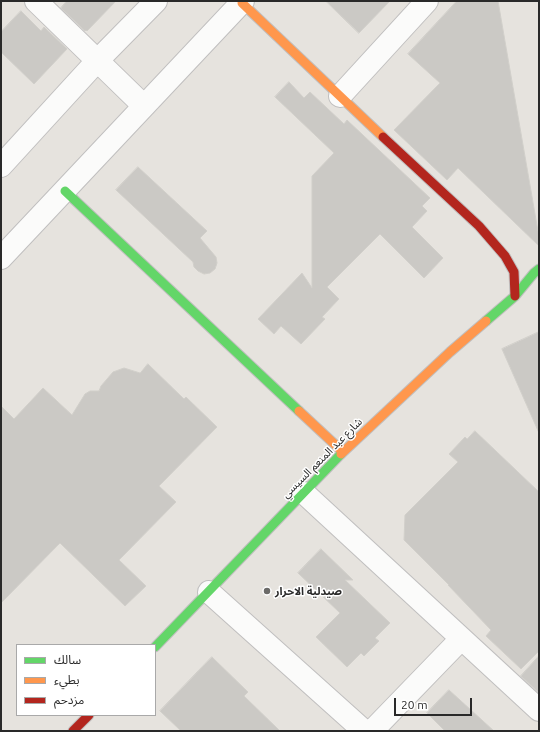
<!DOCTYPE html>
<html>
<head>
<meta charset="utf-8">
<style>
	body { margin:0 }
	#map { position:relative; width:540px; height:732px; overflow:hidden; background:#e6e3de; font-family:Ubuntu,"Noto Sans Arabic",sans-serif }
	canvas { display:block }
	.frame { position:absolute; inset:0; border:2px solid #292929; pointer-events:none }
	.legend { position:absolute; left:16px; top:644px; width:140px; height:72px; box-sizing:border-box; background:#fff; border:1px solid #a9a9a9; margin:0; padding:5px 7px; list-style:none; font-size:12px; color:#292929 }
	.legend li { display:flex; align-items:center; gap:8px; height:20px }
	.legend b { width:20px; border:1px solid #a9a9a9 }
	.scale { position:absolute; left:394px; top:698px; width:78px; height:18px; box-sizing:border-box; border:2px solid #292929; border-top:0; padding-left:5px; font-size:12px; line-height:14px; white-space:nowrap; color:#292929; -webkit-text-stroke:3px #fff; paint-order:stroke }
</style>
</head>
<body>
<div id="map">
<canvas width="540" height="732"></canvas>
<div class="frame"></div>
<ul class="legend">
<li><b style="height:5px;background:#63d668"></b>سالك</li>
<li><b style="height:5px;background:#ff974d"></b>بطيء</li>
<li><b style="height:5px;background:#b3261e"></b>مزدحم</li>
</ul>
<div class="scale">20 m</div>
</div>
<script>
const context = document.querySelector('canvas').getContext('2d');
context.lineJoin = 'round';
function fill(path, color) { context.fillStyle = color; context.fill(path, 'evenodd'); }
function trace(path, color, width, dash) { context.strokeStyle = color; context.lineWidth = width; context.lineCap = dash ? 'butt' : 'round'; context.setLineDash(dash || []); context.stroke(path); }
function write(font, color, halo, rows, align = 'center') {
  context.font = font + ' Ubuntu,"Noto Sans Arabic",sans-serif'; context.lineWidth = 3; context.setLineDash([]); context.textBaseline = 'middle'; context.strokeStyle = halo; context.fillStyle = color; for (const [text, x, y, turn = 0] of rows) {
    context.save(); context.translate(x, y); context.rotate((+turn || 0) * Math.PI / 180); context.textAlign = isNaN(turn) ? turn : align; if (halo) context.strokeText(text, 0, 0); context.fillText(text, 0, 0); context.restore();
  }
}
const building = new Path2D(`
	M67,1H116L87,31L86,30L85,31L61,8Z
	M326,1H390L359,33Z
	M457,1H498L539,237V246L458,168L447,180L394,130L440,83L408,54Z
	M21,11L41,31L44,27L67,49L34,84L1,52V32Z
	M289,82L304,98L310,92L344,124L347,120L430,198L422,206L427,211L412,227L443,258L424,278L380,234L327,287L339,299L322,317L325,319L301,344L281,326L274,334L258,319L302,273L312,288V176L334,153L275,97Z
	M138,167L207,231L200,238L216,257L217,263L215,269L210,273L204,274L198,271L194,267L193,262L116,190Z
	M539,332V433L502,349Z
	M148,364L184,399L186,397L217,427L159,486L176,502L119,560L146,586L125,606L60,543L1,603V406L14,419L43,388L72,415L85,394L90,391H99L101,386L113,372L124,368L140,373Z
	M475,431L539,492V651L521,669L486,636L491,630L448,585H449L404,540L405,515L458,462L449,454L465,437L467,439Z
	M321,549L353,580H345L390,623L375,638L379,641L364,656L361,653L347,667L316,637L340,613L298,573Z
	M539,656V693L521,676Z
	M212,657L248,692L244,696L280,731H181L160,711Z
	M449,690L494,731H445L427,713Z`);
fill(building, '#cbc9c5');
trace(building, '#d1cfca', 1);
const street = new Path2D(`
	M36,1L144,106
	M340,96L427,1
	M1,166L97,61L156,1
	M1,258L243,1
	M304,493L539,710
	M209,592L364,731
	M372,731L461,639`);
const fast = new Path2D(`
	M65,191L299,411
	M486,321L515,296L534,273L539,269
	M155,647L341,454`);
const slow = new Path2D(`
	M242,3L383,137
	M299,411L343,452
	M341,454L450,352L486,321`);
const jam = new Path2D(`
	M383,137L479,226L505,256L514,272L515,296
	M73,731L89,715`);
trace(street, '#c0bfbf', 24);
trace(fast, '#c0bfbf', 11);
trace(slow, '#c0bfbf', 11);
trace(jam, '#c0bfbf', 11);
trace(street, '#fbfbfa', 22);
trace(fast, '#63d668', 9);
trace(slow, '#ff974d', 9);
trace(jam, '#b3261e', 9);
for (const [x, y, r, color] of [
	[267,591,4,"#6b6a68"]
]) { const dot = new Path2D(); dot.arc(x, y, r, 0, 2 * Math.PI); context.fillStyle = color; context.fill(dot); trace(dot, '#fff', 1.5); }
write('11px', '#292929', '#fff', [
	["شارع عبد المنعم السيسي",322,458,-45]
]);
write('bold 11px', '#292929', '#fff', [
	["صيدلية الاحرار",275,591]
], 'left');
</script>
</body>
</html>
